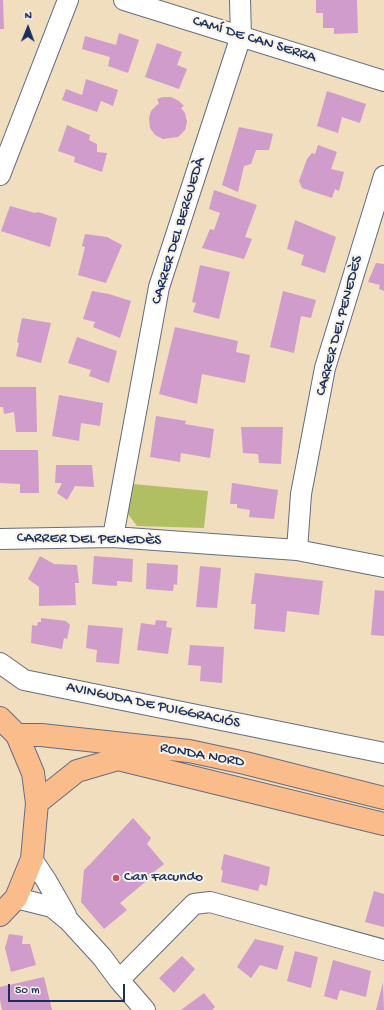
<!DOCTYPE html>
<html>
<head>
<meta charset="utf-8">
<style>
	body { margin:0 }
	#map { position:relative; width:384px; height:1010px; overflow:hidden; background:#f0debf; font-family:"Gochi Hand",sans-serif }
	canvas { display:block }
	.north { position:absolute; left:8px; top:8px; width:40px; height:40px; -webkit-text-stroke:3px #f7f3e8; paint-order:stroke; rotate:1deg; font-size:11px; font-weight:700; line-height:16px; text-align:center; color:#1b2f5e }
	.north::after { content:''; display:block; margin:auto; width:14px; height:18px; background:#1b2f5e; clip-path:polygon(50% 0,100% 100%,50% 72%,0 100%) }
	.scale { position:absolute; left:8px; top:984px; width:117px; height:18px; box-sizing:border-box; border:2px solid #1b2f5e; border-top:0; padding-left:5px; font-size:12px; line-height:14px; white-space:nowrap; color:#1b2f5e; -webkit-text-stroke:3px #f7f3e8; paint-order:stroke }
</style>
</head>
<body>
<div id="map">
<canvas width="384" height="1010"></canvas>
<div class="north">N</div>
<div class="scale">50 m</div>
</div>
<script>
const context = document.querySelector('canvas').getContext('2d');
context.lineJoin = 'round';
function fill(path, color) { context.fillStyle = color; context.fill(path, 'evenodd'); }
function trace(path, color, width, dash) { context.strokeStyle = color; context.lineWidth = width; context.lineCap = dash ? 'butt' : 'round'; context.setLineDash(dash || []); context.stroke(path); }
function write(font, color, halo, rows, align = 'center') {
  context.font = font + ' "Gochi Hand",sans-serif'; context.lineWidth = 4; context.setLineDash([]); context.textBaseline = 'middle'; context.strokeStyle = halo; context.fillStyle = color; for (const [text, x, y, turn = 0] of rows) {
    context.save(); context.translate(x, y); context.rotate((+turn || 0) * Math.PI / 180); context.textAlign = isNaN(turn) ? turn : align; if (halo) context.strokeText(text, 0, 0); context.fillText(text, 0, 0); context.restore();
  }
}
fill(new Path2D(`
	M133,484L208,491L204,528L137,526L128,514Z`), '#afbf62');
fill(new Path2D(`
	M0,0H3L4,29H0Z
	M316,0H357L358,33L334,34V28H323V13H316Z
	M119,33L139,40L128,73L108,66L110,57L82,49L85,36L116,45Z
	M157,43L182,52L177,65L187,69L179,89L145,77Z
	M86,79L118,90L113,106L101,101L97,112L62,100L66,89L82,95Z
	M327,91L366,104L360,123L342,117L338,133L317,126Z
	M163,97H171L179,101L184,106L181,108L185,113L187,122L185,130L178,137L163,139L155,135L150,128L149,118L151,111L159,103L157,99Z
	M67,125L90,135L89,140L97,144V152L107,153L102,172L74,162L75,157L58,151Z
	M239,127L273,134L269,150H256L251,164L244,166L238,192L222,185Z
	M318,145L337,152L331,169L344,172L339,191L335,189L332,198L302,188L299,181L307,159L312,153L315,154Z
	M214,190L257,205L245,237L252,239L244,259L202,248L210,229L214,230L220,213L209,209Z
	M10,206L35,213L38,212L57,218L50,247L1,231Z
	M295,220L336,237L325,273L301,265L304,255L287,249Z
	M85,234L107,237L122,245L106,283L78,275L85,247L82,246Z
	M376,263L384,264V291L379,289L380,285L368,282Z
	M200,265L230,272L219,319L193,312L196,303L192,302Z
	M92,291L109,294L131,301L120,338L93,327L95,322L83,319Z
	M283,291L316,300L311,318L301,316L294,353L270,347Z
	M22,318L51,323L41,363L16,356L19,343L17,342Z
	M175,327L238,341L236,352L250,355L245,383L202,374L197,404L159,394Z
	M77,337L117,351L109,383L89,376L91,370L68,363Z
	M0,387H36L37,432H16L14,412L4,414L3,407H0Z
	M59,395L103,403L100,426L81,423L79,441L52,436Z
	M156,416L186,421L185,424L214,429L210,458L181,453L180,462L150,457Z
	M241,427H283L281,464L259,463L258,454L243,453Z
	M0,450H38L39,493H20V484L0,483Z
	M56,465H92L94,487L75,486L67,500L57,493L62,483H55Z
	M232,483L278,490L274,519L249,517L250,510L237,508V504H230Z
	M40,556L54,564L77,565L79,583H75L76,605L39,606V587L28,579Z
	M94,556L133,559L132,582L117,581V586L92,584Z
	M147,563L178,565L177,585L174,584L173,591L146,589Z
	M200,566L221,568L217,608L196,607Z
	M255,573L323,581L319,615L287,611L285,632L254,629L256,604H251Z
	M375,590L384,591V636L371,635Z
	M41,618L66,621L70,625L67,639L64,638L62,649L31,643L32,625L37,626L38,622H41Z
	M156,620L167,621L166,627L172,628L168,654L137,650L141,623L155,625Z
	M88,625L123,628L119,664L96,662L97,650L86,648Z
	M190,645L224,647L222,683L200,681L201,666L188,665Z
	M133,818L151,838L147,844L164,864L154,872L144,883L120,903L127,910L104,929L81,902L84,870L93,861Z
	M224,854L270,867L267,886L260,884L258,891L221,882L223,871L221,869Z
	M374,891L384,894V927L365,922Z
	M9,934L23,936L22,944H30L36,965L11,972L5,948Z
	M255,939L284,946L277,970L260,965L251,978L237,967Z
	M295,951L318,957L311,988L287,981Z
	M182,956L195,969L174,993L159,978Z
	M333,960L371,971L366,997L340,990L337,1000L324,996Z
	M44,977L52,1010H2L0,1000V987Z
	M383,982L384,1010H376Z
	M204,993L215,1007L212,1010H181Z`), '#d09ccc');
const minor = new Path2D(`
	M124,0L384,81
	M0,175L68,0
	M113,537L159,287L241,36L240,0
	M0,539L113,537L297,550L384,567
	M297,550L301,494L325,368L384,176
	M0,663L24,680L384,753
	M32,859L46,880L66,915
	M16,898L52,907L69,921L102,957L119,980L145,1010
	M119,980L194,904L210,902L384,950`);
const major = new Path2D(`
	M0,718L17,735L33,773L37,803L32,859L16,898L0,915
	M17,735H41L189,751L245,763L384,798
	M37,803L77,771L118,759L384,824`);
trace(minor, '#666c80', 22);
trace(major, '#666c80', 24);
trace(minor, '#fff', 20);
trace(major, '#fabc8b', 22);
for (const [x, y, r, color] of [
	[116,878,4,"#d1495b"]
]) { const dot = new Path2D(); dot.arc(x, y, r, 0, 2 * Math.PI); context.fillStyle = color; context.fill(dot); trace(dot, '#f7f3e8', 1.5); }
write('15px', '#1b2f5e', '#f7f3e8', [
	["CAMÍ DE CAN SERRA",254,40,17],
	["CARRER DEL BERGUEDÀ",179,231,-73],
	["CARRER DEL PENEDÈS",340,326,-75],
	["CARRER DEL PENEDÈS",89,540,1],
	["AVINGUDA DE PUIGGRACIÓS",153,706,12],
	["RONDA NORD",202,756,10]
]);
write('15px', '#1b2f5e', '#f7f3e8', [
	["Can Facundo",124,878]
], 'left');
</script>
</body>
</html>
